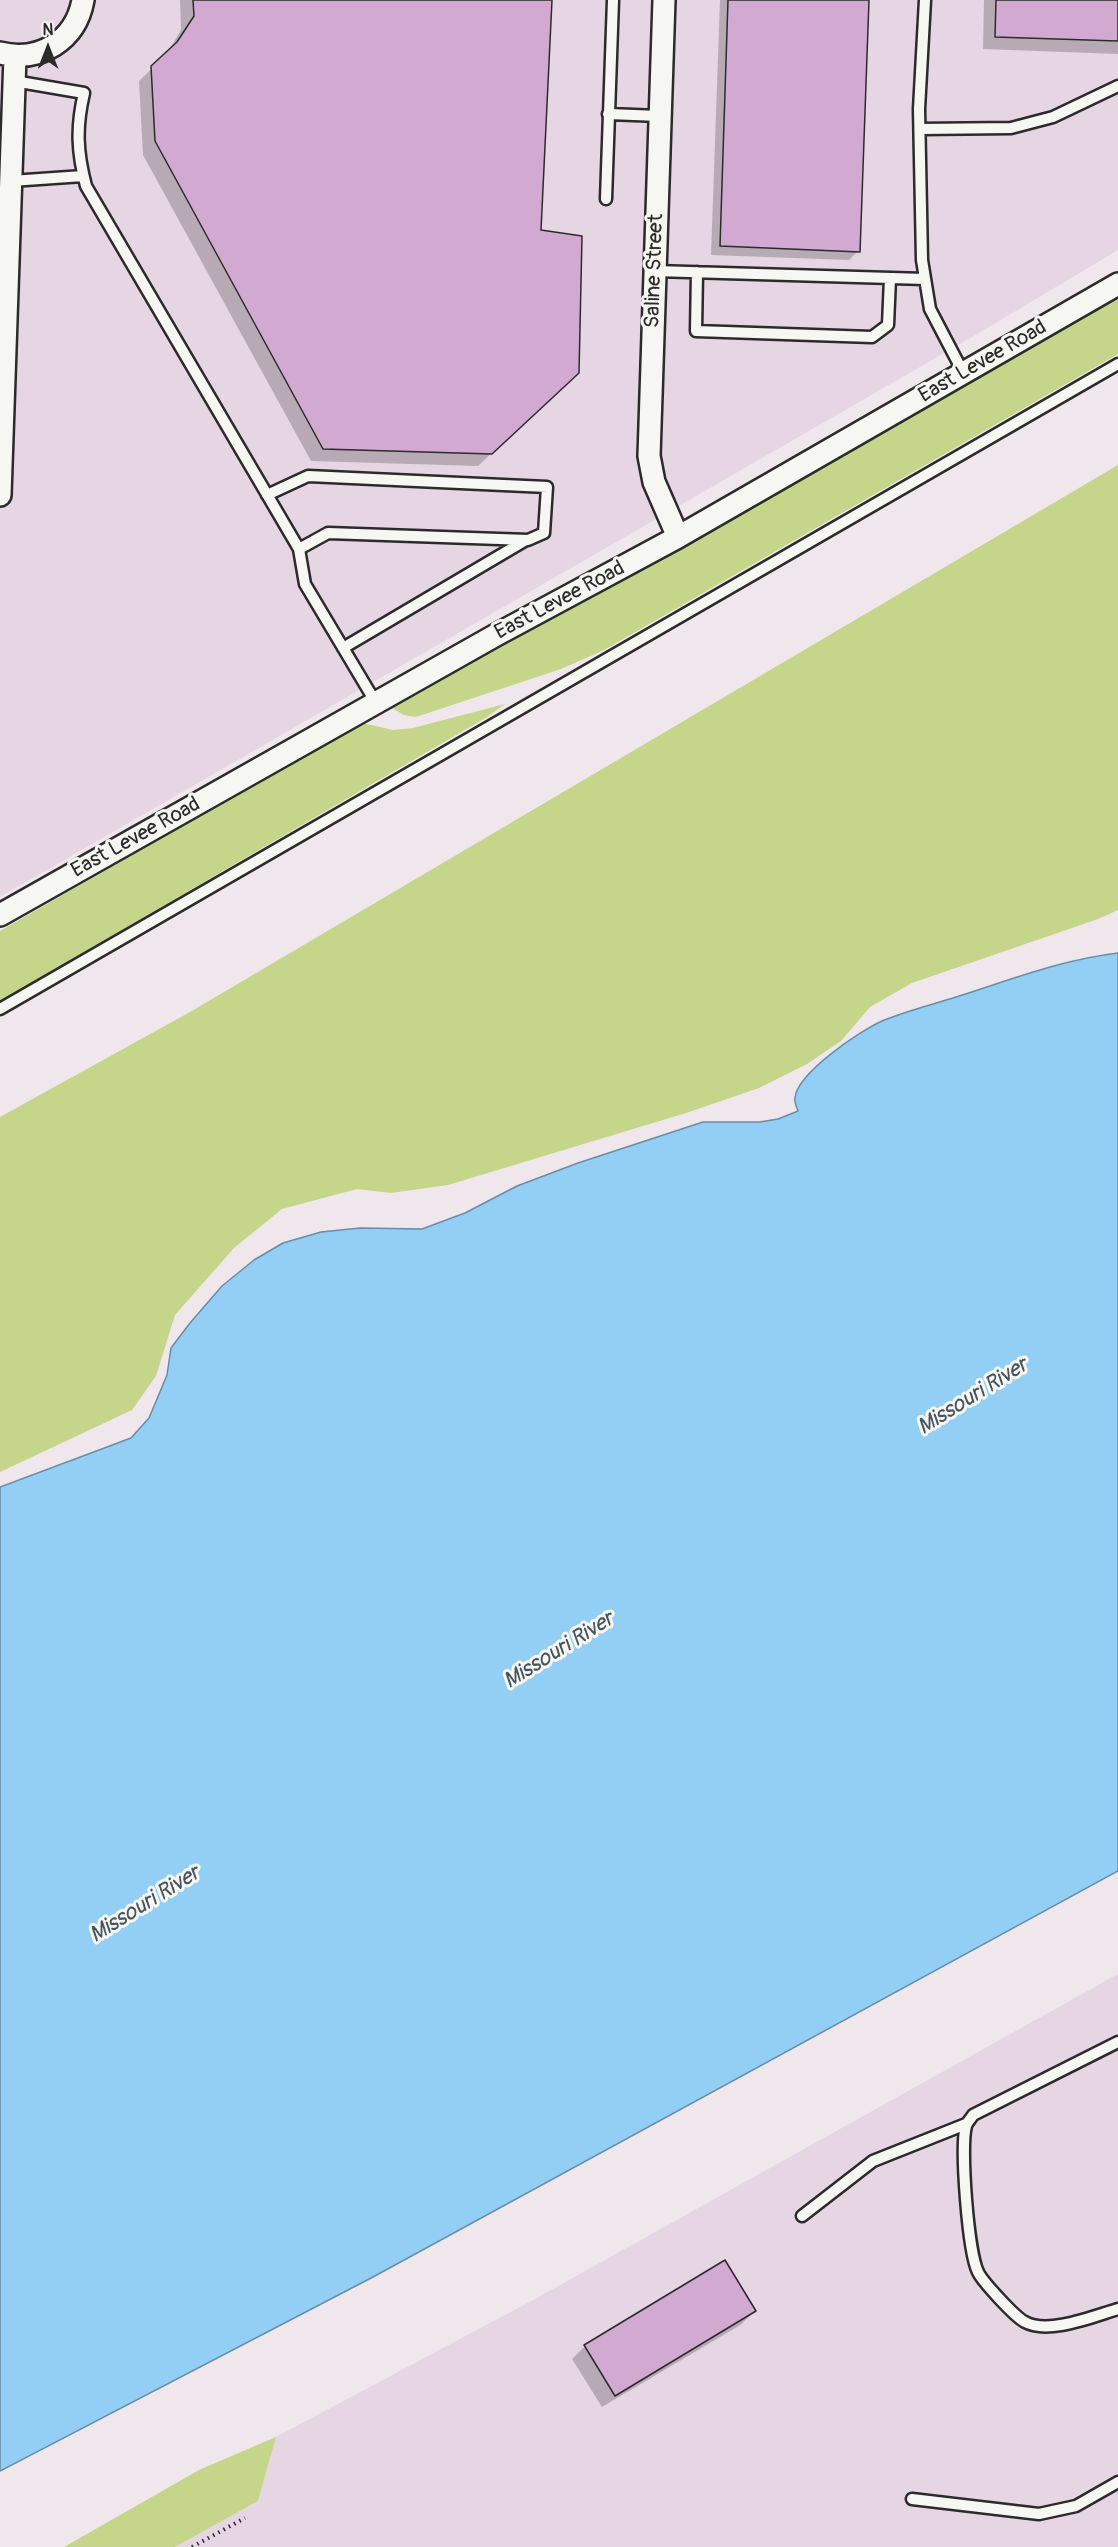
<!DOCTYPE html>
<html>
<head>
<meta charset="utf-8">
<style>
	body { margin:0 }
	#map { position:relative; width:1118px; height:2547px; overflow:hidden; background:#efe7eb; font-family:Pangolin,sans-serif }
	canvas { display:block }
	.north { position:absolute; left:18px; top:18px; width:60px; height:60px; -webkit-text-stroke:4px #f6f6f2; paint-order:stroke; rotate:0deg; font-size:16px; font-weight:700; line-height:24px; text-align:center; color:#2b2b2b }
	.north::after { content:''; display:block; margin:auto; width:21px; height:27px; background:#2b2b2b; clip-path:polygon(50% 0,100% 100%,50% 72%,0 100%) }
</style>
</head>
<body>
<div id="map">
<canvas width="1118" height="2547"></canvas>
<div class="north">N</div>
</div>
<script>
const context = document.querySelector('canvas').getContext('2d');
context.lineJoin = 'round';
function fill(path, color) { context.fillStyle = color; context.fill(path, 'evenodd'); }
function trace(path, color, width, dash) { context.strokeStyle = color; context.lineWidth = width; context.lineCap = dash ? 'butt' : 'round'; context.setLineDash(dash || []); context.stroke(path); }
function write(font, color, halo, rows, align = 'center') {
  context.font = font + ' Pangolin,sans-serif'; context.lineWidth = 6; context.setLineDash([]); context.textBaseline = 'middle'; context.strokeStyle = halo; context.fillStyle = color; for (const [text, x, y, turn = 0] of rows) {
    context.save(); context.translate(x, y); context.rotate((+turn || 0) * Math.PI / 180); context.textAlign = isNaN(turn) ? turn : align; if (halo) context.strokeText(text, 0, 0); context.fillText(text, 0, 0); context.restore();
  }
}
fill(new Path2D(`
	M0,0H1118V250L972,337L0,897Z
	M1118,1974V2547H175L258,2501L276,2437L535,2299Z`), '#e6d5e3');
fill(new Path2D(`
	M1118,289V354L604,650L561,669L416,717L404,715L390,707Z
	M1118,465V910L1098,919L912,983L870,1007L841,1041L807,1064L759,1088L686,1113L448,1185L391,1193L357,1189L282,1209L234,1248L175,1315L156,1376L132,1410L0,1472V1117L190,1012Z
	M505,704L487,717L0,1001V931L362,723L393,730L413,728Z
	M276,2437L258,2501L175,2547H64L199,2470Z`), '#c5d589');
const water = new Path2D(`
	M1118,953V1871L373,2277L0,2471V1487L131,1438L149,1418L167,1375L171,1348L190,1323L222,1286L254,1260L283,1243L321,1232L360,1228L422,1229L465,1213L517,1186L578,1163L703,1122H760L778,1119L798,1111C797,1108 794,1102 795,1098C797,1073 860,1031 882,1021C906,1011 931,1005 956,997C1010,980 1060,960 1118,953Z`);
fill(water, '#93cff4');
trace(water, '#698da4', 1.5);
fill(new Path2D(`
	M180,0H551L539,232L564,385L478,466L311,461L143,155L139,81L166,55L181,30Z
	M720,0H868L858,251L849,260L711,255Z
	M984,0H1118V54L983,49Z
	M754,2311L742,2324L602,2407L572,2359L585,2346Z`), '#0003');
const building = new Path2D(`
	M193,0H552L541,230L582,236L579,373L492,454L323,449L155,141L151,66L177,42L194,16Z
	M728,0H869L860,252L720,246Z
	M996,0H1118V41L995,37Z
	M725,2260L756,2311L615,2396L584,2345Z`);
fill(building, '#d2aad1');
trace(building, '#2b2b2b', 1.5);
const service = new Path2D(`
	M925,0L919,109L922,260L930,309L964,374
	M14,81L84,93C76,127 77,152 86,186L299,549L305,584L376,703
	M608,114L660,116
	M920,129L1011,128L1053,117L1118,86
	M11,181L83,176
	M606,199L613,0
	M655,271L925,279
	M697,272L696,331L872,337L888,325L890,278
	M267,495L308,476L547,487L544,533L528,540L328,533L299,549
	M343,648L526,540
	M0,1009L1118,364
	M1118,2042L973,2115C971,2119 967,2122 966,2126C960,2146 968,2252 978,2272C982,2281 1015,2317 1025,2322C1048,2335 1094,2316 1118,2309
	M802,2216L873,2161L966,2124
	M912,2499L1039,2514L1076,2506L1118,2482`);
const minor = new Path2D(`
	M664,0L649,456L654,482L678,537
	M0,53C40,63 76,40 83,0
	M0,495L15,56
	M0,915L496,635L678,537L1118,284`);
trace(service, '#2b2b2b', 15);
trace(minor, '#2b2b2b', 26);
trace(new Path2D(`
	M192,2547L245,2518`), '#2b2b2b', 4, [1.5, 4.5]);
trace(service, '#f6f6f2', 10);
trace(minor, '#f6f6f2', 21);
write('21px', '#2b2b2b', '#f6f6f2', [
	["Saline Street",655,271,-88],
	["East Levee Road",983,362,-30],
	["East Levee Road",560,601,-28],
	["East Levee Road",136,838,-29]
]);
write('italic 22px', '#45545d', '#f6f6f2', [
	["Missouri River",973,1397,-32],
	["Missouri River",559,1651,-32],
	["Missouri River",145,1905,-32]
]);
</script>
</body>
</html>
